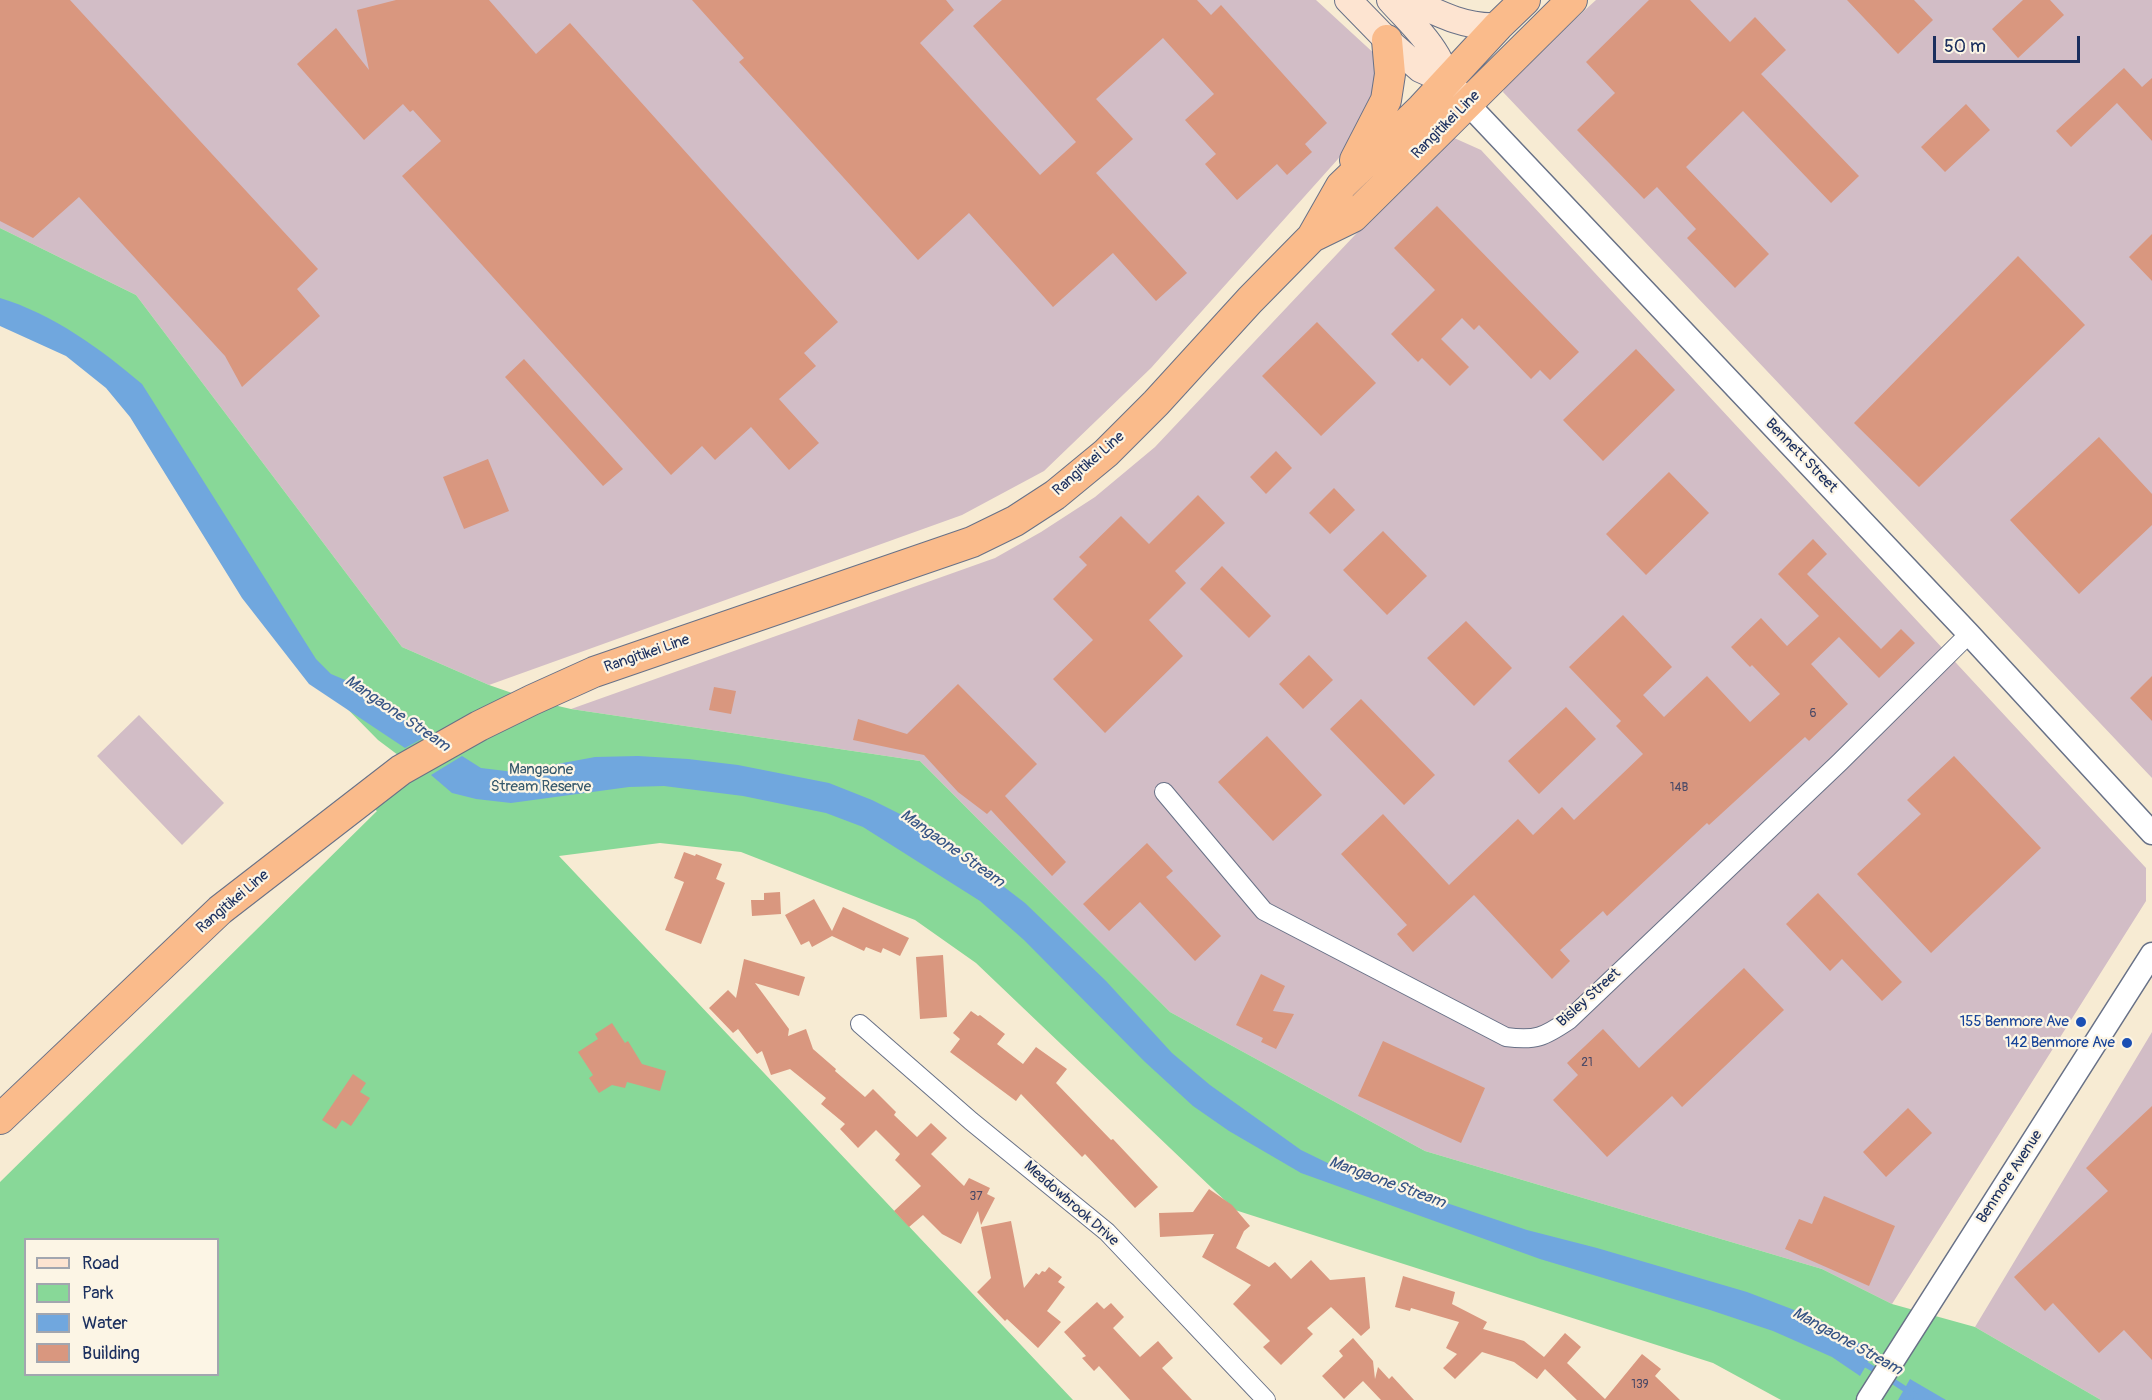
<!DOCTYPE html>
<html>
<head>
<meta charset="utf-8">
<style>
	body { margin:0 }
	#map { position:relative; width:2152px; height:1400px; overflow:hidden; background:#f7ebd3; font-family:Pangolin,sans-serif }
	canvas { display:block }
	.legend { position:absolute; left:24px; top:1238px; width:195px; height:138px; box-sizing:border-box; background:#fcf5e5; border:2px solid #a2a6af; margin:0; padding:8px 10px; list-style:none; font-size:18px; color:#1b2f5e }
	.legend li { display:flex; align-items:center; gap:12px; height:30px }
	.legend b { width:30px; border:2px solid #a2a6af }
	.scale { position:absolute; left:1933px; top:36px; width:147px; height:27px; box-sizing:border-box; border:3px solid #1b2f5e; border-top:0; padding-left:8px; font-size:18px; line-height:21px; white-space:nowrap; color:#1b2f5e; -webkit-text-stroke:4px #fcf5e5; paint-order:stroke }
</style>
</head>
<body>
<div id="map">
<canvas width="2152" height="1400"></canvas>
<ul class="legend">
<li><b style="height:8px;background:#fde4d1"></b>Road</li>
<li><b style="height:16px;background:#88d898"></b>Park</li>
<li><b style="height:16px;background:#70a7de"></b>Water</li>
<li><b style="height:16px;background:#d9977f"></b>Building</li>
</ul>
<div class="scale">50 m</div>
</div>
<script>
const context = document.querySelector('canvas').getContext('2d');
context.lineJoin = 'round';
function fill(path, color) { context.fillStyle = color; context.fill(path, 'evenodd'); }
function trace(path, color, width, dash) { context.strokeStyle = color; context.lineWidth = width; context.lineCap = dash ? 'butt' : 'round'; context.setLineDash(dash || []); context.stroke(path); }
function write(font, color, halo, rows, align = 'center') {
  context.font = font + ' Pangolin,sans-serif'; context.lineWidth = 4.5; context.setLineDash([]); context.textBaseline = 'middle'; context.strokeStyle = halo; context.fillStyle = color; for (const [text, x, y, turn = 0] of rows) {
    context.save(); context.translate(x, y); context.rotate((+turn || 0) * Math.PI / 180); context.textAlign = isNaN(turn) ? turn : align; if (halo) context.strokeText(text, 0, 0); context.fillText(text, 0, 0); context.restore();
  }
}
fill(new Path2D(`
	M0,0H1316L1378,57L1374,114L1338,159L1151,368L1044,471L962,515L489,685L402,647L136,295L0,228Z
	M1596,0H2152V778L1503,92L1508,80Z
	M1452,137L1481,150L2146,868V901L1892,1304L1822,1269L1425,1151L1170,1012L920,761L571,709L995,558L1041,532L1095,497L1155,447L1354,236Z
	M139,715L224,803L182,845L97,756Z
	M2152,1032V1400H2101L1975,1327Z`), '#d2bdc6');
fill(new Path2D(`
	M0,228L136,295L402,647L489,685L532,700L571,709L920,761L1170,1012L1425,1151L1822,1269L1892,1304L1975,1327L2101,1400H1781L1713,1363L1235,1210L976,963L915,920L741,852L660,843L559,856L1073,1400H0V1182L377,811L362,799L402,758L378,740L313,674L143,414L55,333L0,319ZM26,1240H218V1374H26Z`), '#88d898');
fill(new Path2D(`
	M0,298C53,314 101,349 142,384L316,659L331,674L350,682L429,735L405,748L309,684L242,598L130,417L106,388L66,356L0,326Z
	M462,756L481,768L514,772L595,757L638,756L688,759L738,765L829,783L872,800L912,820L960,853L1025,903L1106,981L1172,1053L1210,1085L1301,1150L1340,1169L1376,1177L1402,1188L1527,1230L1597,1248L1747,1292L1818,1319L1874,1352L1860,1376L1832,1357L1773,1331L1710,1310L1540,1259L1301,1173L1229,1131L1193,1106L1144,1061L1024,940L980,901L863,827L826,813L743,796L664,786L629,787L511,803L476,799L452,793L431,775Z
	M1910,1379L1946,1400H1898Z`), '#70a7de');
trace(new Path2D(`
	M1860,1361L1880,1373
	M1888,1378L1922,1400`), '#70a7de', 6);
fill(new Path2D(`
	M0,0H70L318,269L297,289L320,316L242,387L225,356L79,197L33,238L0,221Z
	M396,0H489L536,54L570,23L838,322L804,353L816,366L779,399L819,443L789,470L751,427L715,460L702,446L671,475L402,176L441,141L413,110L410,112L403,104L364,140L297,64L336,28L369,70L357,10Z
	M692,0H946L954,10L920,43L1040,175L1076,142L973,26L1002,0H1197L1211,15L1221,5L1327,123L1305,144L1312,152L1287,175L1277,164L1237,200L1205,164L1216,154L1185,120L1214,94L1163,38L1096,99L1133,139L1096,173L1187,273L1156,301L1113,253L1053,307L969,213L918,260L739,62L744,58Z
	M1649,0H1690L1730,42L1755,17L1786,50L1761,74L1859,176L1831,203L1743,111L1686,167L1769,254L1735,288L1687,238L1696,229L1657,187L1644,199L1577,130L1615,93L1586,62Z
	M1847,0H1914L1933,20L1898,54Z
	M2023,0H2050L2064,15L2018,58L1992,29Z
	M2124,68L2142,87L2152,78V141L2117,103L2071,147L2056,131Z
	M1966,104L1990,130L1945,172L1921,147Z
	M1437,206L1579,352L1550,380L1540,370L1531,379L1479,325L1474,330L1462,318L1441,339L1469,367L1450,386L1422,358L1418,362L1391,334L1435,290L1394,248Z
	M2152,234V281L2129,257Z
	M2018,256L2085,325L1919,487L1854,423Z
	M1317,322L1376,383L1321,436L1262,376Z
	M1636,349L1675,390L1603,461L1563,420Z
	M524,359L623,469L603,486L505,377Z
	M2099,437L2152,494V525L2079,594L2010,520Z
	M1276,451L1292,468L1266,494L1250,477Z
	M488,459L509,511L464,529L443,477Z
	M1669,472L1709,513L1646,575L1606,534Z
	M1334,488L1355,510L1330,534L1309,513Z
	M1198,495L1225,523L1175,571L1186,583L1149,620L1183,656L1105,733L1053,679L1093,640L1053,599L1087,565L1079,557L1121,516L1149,544Z
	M1383,531L1427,576L1387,615L1343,570Z
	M1813,539L1827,554L1807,574L1881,649L1901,629L1915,643L1879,678L1839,637L1811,664L1848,704L1809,741L1805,737L1709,825L1707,823L1607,916L1603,911L1560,950L1570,961L1552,979L1474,895L1413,952L1397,934L1407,925L1341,854L1383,814L1449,885L1518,819L1533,835L1562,807L1574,820L1643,754L1616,726L1621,721L1569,667L1623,615L1672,667L1643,695L1664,717L1707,676L1750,722L1780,694L1752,665L1750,667L1731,647L1761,618L1787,646L1819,616L1778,574Z
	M1222,566L1271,616L1249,638L1200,589Z
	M1466,621L1512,668L1474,706L1427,658Z
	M1309,655L1333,680L1303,709L1279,684Z
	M2152,676V721L2130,698Z
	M958,684L1037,764L1005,796L1066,862L1052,876L991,810L987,814L958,792L924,755L853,740L858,719L907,734Z
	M714,687L736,691L731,714L709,710Z
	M1361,699L1435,775L1404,805L1330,729Z
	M1566,707L1596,739L1539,794L1508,761Z
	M1267,736L1322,795L1273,841L1218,782Z
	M1954,756L2041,848L1931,953L1857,874L1921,814L1907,800Z
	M1147,843L1173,871L1166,877L1221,936L1195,961L1140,902L1109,931L1083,904Z
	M684,852L695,856L696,854L722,864L716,879L725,883L701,944L665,930L684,882L674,878Z
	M780,892L781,914L752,916L751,900H764V893Z
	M1818,893L1902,982L1882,1001L1842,959L1830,971L1786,924Z
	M814,899L832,931L843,907L909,938L900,956L883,948L881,953L866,947L864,951L832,936L812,947L809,941L801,945L785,915Z
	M943,955L947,1017L920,1019L916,957Z
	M744,959L805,977L799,996L755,983L789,1029L788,1036L806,1029L813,1049L836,1069L835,1071L865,1097L873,1089L896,1112L894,1115L917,1137L931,1123L947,1138L931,1154L964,1186L969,1178L990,1188L987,1194L995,1198L981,1225L978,1211L961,1244L942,1234L923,1215L909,1227L894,1211L921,1186L895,1160L900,1154L876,1130L858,1148L840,1129L845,1124L821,1104L826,1098L790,1069L771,1075L762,1051L757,1054L738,1029L733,1033L709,1008L728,990L736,998Z
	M1744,968L1784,1010L1682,1107L1672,1096L1607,1157L1553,1100L1578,1075L1567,1063L1603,1029L1639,1068Z
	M1261,974L1285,986L1273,1011L1294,1014L1276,1049L1261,1042L1263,1038L1236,1025Z
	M971,1011L978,1016L980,1015L1005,1034L997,1044L1023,1064L1036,1047L1067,1069L1056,1083L1111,1140L1113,1139L1158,1187L1135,1208L1085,1154L1082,1157L1021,1094L1016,1101L950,1052L960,1039L953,1033Z
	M612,1023L625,1043L628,1041L642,1064L666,1071L660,1091L627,1082L625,1088L612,1085L599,1093L589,1078L593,1075L578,1052L598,1039L595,1034Z
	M1383,1041L1485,1088L1461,1143L1358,1096Z
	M353,1074L366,1083L360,1092L370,1098L351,1126L342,1120L336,1129L322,1120Z
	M2152,1106V1360L2124,1330L2099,1353L2053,1303L2045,1311L2014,1277L2108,1191L2086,1168Z
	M1908,1108L1932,1133L1886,1177L1863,1152Z
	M1209,1189L1232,1205L1250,1226L1244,1231L1236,1248L1269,1267L1275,1262L1291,1279L1311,1260L1330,1280L1365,1277L1370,1328L1361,1336L1331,1307L1307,1328L1313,1334L1281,1365L1263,1347L1270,1341L1233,1304L1251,1285L1202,1257L1214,1234L1160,1237L1159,1213L1193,1212Z
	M1824,1196L1895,1226L1869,1286L1785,1249L1799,1219L1812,1224Z
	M1011,1221L1024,1288L1036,1273L1039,1275L1042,1271L1045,1272L1049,1267L1062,1277L1058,1282L1065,1287L1047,1311L1061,1322L1038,1348L1007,1319L1005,1321L977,1292L991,1278L981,1227Z
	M1403,1276L1455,1292L1452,1304L1487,1322L1483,1329L1524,1341L1544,1357L1565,1333L1581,1347L1567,1363L1605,1399L1642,1354L1661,1369L1655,1376L1680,1400H1577L1545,1369L1537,1379L1514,1362L1482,1352L1455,1379L1443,1368L1457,1354L1446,1348L1459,1322L1411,1308L1410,1311L1395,1307Z
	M1097,1302L1104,1309L1111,1303L1124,1317L1113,1328L1140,1357L1158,1341L1173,1358L1162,1368L1192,1400H1130L1099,1366L1094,1371L1082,1358L1086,1356L1064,1332Z
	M1353,1338L1373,1361L1375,1379L1378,1367L1389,1379L1392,1376L1414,1400H1381L1363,1381L1344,1399L1322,1376L1343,1356L1339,1351Z`), '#d9977f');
const minor = new Path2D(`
	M1164,792L1264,911L1506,1037C1536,1041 1544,1037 1569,1020L1840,762L1969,634
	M860,1024L971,1121L1107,1232L1266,1400`);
const tertiary = new Path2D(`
	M1468,104L1969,634L2152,833
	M1868,1400L2152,954`);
const secondary = new Path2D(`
	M1348,0L1387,40L1420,69L1447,81
	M1390,0C1406,18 1425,35 1437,56C1446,71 1444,78 1458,93
	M1410,0C1439,14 1466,28 1498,26`);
const trunk = new Path2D(`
	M1355,160L1386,100L1390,74L1387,40
	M1312,237L1353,217L1572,0
	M0,1119L220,910L401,770L479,726L532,700L594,672L972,542L1015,521L1055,495L1106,453L1156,403L1250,300L1312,237L1341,186L1422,108L1498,26L1525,0`);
trace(minor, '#687187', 20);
trace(tertiary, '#687187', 25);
trace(secondary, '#687187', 28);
trace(trunk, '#687187', 32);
trace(minor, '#fff', 18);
trace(tertiary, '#fff', 22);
trace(secondary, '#fde4d1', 26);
trace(trunk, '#fabb8b', 30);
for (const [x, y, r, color] of [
	[2081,1022,6,"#1a4fb4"],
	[2127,1043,6,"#1a4fb4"]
]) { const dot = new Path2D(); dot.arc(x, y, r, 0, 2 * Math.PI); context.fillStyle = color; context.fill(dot); trace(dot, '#fcf5e5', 2); }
write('12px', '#4a4966', null, [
	["6",1813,714],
	["14B",1679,788],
	["21",1587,1063],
	["37",976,1197],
	["139",1640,1385]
]);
write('15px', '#1b2f5e', '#fcf5e5', [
	["Rangitikei Line",1446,125,-45],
	["Bennett Street",1801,456,46],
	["Rangitikei Line",1089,464,-41],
	["Rangitikei Line",647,654,-19],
	["Rangitikei Line",233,902,-40],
	["Bisley Street",1589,998,-42],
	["Benmore Avenue",2010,1177,-57],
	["Meadowbrook Drive",1071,1204,41]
]);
write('15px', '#36596c', '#fcf5e5', [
	["Mangaone",541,770],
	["Stream Reserve",541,787]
]);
write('15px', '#164399', '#fcf5e5', [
	["155 Benmore Ave",2069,1022],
	["142 Benmore Ave",2115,1043]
], 'right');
write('italic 16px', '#355384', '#fcf5e5', [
	["Mangaone Stream",397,714,34],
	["Mangaone Stream",952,849,35],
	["Mangaone Stream",1387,1183,20],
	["Mangaone Stream",1847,1342,29]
]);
</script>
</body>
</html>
